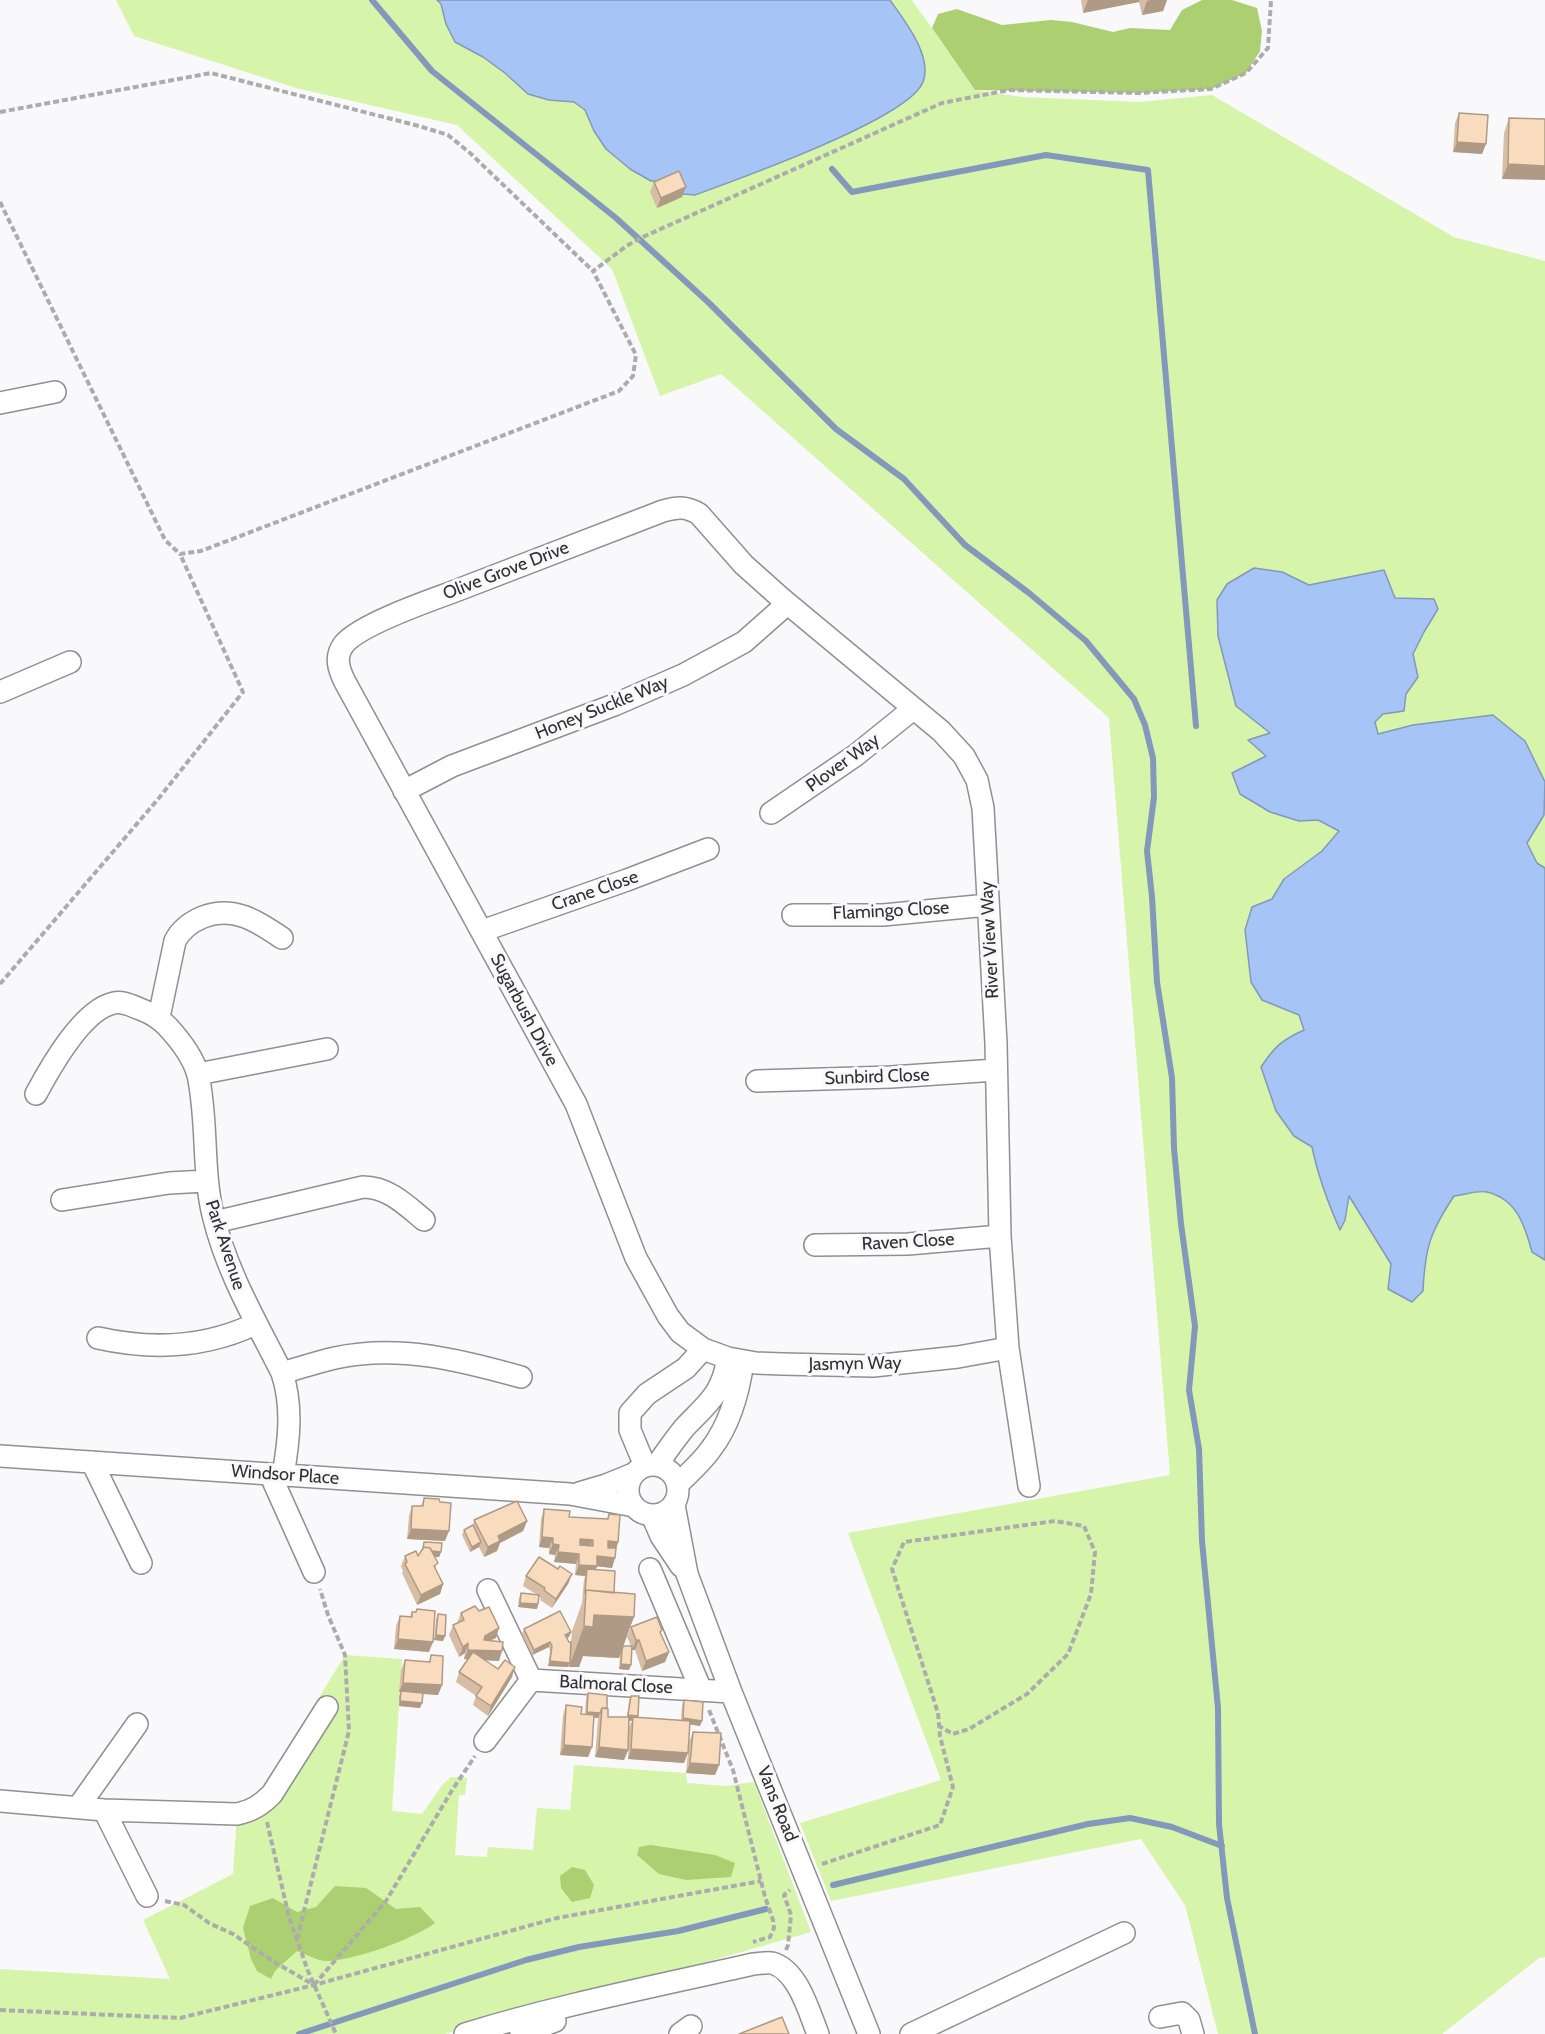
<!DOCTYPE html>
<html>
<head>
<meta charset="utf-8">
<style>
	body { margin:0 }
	canvas { display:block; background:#f9f9fc }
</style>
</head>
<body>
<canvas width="1545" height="2034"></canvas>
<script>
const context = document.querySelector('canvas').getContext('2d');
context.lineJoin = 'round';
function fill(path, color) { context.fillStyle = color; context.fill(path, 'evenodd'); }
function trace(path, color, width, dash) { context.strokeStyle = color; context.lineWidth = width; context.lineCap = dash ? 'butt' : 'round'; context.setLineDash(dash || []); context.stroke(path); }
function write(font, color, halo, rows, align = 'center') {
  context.font = font + ' Cabin,sans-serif'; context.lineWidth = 6; context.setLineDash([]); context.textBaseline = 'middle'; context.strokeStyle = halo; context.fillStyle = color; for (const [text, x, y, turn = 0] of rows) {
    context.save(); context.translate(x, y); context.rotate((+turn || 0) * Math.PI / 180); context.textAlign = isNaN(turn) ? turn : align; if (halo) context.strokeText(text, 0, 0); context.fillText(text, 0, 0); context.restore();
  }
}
fill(new Path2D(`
	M116,0H912L975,90L1022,97L1139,102L1212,95L1454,237L1545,261V1957L1539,1958L1442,2034H1218L1185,1905L1141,1839L831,1901L800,1823L941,1780L848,1533L1170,1475L1109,718L721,374L660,396L612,269L457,125L296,88L134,36Z
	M345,1655L402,1659L392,1811L422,1814L443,1784L451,1777L467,1778L465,1795H459L455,1855L487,1857L488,1847L533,1850L537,1808L570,1810L574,1765L686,1773L687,1783L726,1786L754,1782L811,1932L689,1967L586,1991L445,2034H0V1969L170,1979L143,1920L233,1874L237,1814L250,1812L327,1707L317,1701Z`), '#d6f4aa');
fill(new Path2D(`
	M1202,0H1232L1257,8L1262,31L1260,51L1246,73L1211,89L1138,93L975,90L932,28L938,14L957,9L1002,25L1051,20L1072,22L1113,32L1130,28L1170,30L1182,10Z
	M651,1845L715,1855L735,1863L731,1877L686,1880L659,1874L637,1855L639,1847Z
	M572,1867L585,1870L594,1885L590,1898L572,1902L561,1888L560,1876Z
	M335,1886L366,1888L396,1909L420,1907L435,1923C411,1940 358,1959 329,1961C319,1962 306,1954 297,1951L275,1971L271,1979L257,1971L251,1959L243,1928L250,1906L273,1898L297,1912L316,1907Z`), '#accf71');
const water = new Path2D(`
	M437,0H890C904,20 933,56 923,82C909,119 736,180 695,195L683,194L660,181H651L630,169L606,149L594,131L585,110L574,102L549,100L528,94L505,73L483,57L455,42L446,24L441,4Z
	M1254,568L1282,572L1309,585L1384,570L1395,598L1434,599L1438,609L1424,632L1413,654L1418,677L1406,694L1404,711L1383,714L1375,722L1378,734L1413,725L1493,715L1525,741L1545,782L1544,815L1527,843L1537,863L1545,868V1260L1532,1252C1525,1226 1517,1199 1487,1192C1478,1190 1464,1195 1454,1196C1430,1232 1425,1248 1423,1291L1412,1302L1388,1289L1391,1264L1349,1196L1345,1220L1340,1230C1328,1203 1318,1176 1312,1147L1294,1136L1276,1111L1261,1067C1275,1046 1282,1040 1304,1030L1299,1015L1262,1000L1251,982L1245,930L1252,907L1272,899L1284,879L1322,851L1339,831L1318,820L1299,821L1270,812L1240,794L1232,773L1266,756L1248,740L1270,733L1236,706L1218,636L1217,600L1227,584Z`);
fill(water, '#a6c4f5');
trace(water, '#8398ba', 1.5);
trace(new Path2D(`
	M372,0L432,71L616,218L708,302L836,429L904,479L965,545L1029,593L1086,641L1134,699L1145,725L1153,758L1154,797L1147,851L1152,897L1157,982L1172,1078L1174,1148L1181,1224L1195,1326L1189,1390L1199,1449L1202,1541L1218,1708L1219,1824L1227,1898L1255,2034
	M832,169L852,192L1046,155L1148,170L1196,726
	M833,1885L1088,1824L1130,1818L1172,1827L1222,1846
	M299,2034L526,1960L579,1947L678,1931L766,1909`), '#8398ba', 6);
const minor = new Path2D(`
	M0,403L55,392
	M0,692L70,662
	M404,791L452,766L614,705L683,675L744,642L787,604
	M771,813L856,755L913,709
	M793,915H883L988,905
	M482,931L627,880L708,849
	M159,1017L175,941C181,929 191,922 203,917C233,905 257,921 282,938
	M198,1074L327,1049
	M757,1081L891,1077L996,1070
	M36,1094C50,1068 83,1009 114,1003C123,1001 132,1006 140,1009C151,1013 159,1018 167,1026C180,1040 193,1056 198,1075C208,1121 202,1169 213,1215C227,1273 256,1321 282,1373C293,1406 289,1441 283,1475
	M62,1200L169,1183L206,1181
	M215,1222L363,1187C388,1187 406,1205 424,1220
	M815,1245L908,1244L1000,1236
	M98,1338C152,1350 205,1348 255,1324
	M1008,1348L958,1357L873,1366L782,1364L756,1363L728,1358L703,1349L680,1332L668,1316L636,1258L576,1104L345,682C339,670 334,657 344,644C360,625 425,602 450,593C521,565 592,538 663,511C677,507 686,506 699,514L744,565L781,598L941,731L964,756L977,780L983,808L996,1043L1000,1236L1008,1348L1029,1486
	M282,1373C300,1368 317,1362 335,1358C398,1344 460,1360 521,1377
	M0,1456L570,1494L634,1506
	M92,1462L141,1563
	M628 1490a25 25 0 1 1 50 0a25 25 0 1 1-50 0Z
	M657,1465C666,1452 675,1439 685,1427C709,1402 722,1394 728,1358
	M645,1466L630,1430V1413L647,1394L686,1368L703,1349
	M270,1474L314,1572
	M678,1484C689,1473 702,1462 711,1449C730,1424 739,1391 743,1361
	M579,1493L606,1485L633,1474
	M674,1505L687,1574L731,1692L869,2034
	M652,1515L661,1536L681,1566
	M650,1569L701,1690
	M488,1590L531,1680
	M531,1680L731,1692
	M485,1741L531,1680
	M0,1801L104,1810L237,1814C252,1811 261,1805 272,1794L327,1707
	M79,1806L137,1724
	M104,1810L147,1896
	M1160,2017L1182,2013L1189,2020L1193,2034
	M465,2034C559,2005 657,1986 753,1964C758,1964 766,1962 772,1963C798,1970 809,2012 818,2034
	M521,2034L555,2021
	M680,2034L691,2026
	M911,2034L1124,1933`);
trace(minor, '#909093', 24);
trace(new Path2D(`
	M0,112L211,73L419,126L448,135L470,153L593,271
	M0,202L165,540L180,554L201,551L619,391L633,376L636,355L593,271L628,245L645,236L942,103L1009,90L1138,93L1211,89L1246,73L1268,48L1271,0
	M0,984L159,798L243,692L180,554
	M709,1710L733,1770L765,1897L773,1920L774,1928L770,1937L753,1942
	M267,1822L289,1917L308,1971L336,2034
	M822,1864L940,1825L953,1787L940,1736L938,1713L892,1569L904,1542L1055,1521L1084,1526L1095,1552L1091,1594L1068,1654L1027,1694L969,1729L953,1734L939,1726
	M165,1901L184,1905L209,1923L233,1934L271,1960L314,1985
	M297,1939L349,1731L345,1655L328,1615L320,1589
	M786,1950L788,1945L791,1915L784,1895L790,1890
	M314,1985L386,1901L451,1792L475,1756
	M0,2010L180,2018L314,1985L557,1918L761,1881`), '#acacae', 4, [6, 3]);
trace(minor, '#fff', 21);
fill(new Path2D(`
	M1081,0H1167L1163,11L1142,15L1139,2L1083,13Z
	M1459,113L1482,154L1453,152L1455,123Z
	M1509,118L1545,119L1502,179L1504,133Z
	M654,182L682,197L657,208L650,192Z
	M424,1498L440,1502L445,1541L407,1539L409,1516L412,1506H421Z
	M544,1509L569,1517L607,1519L609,1514L618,1542L612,1568L597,1566L596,1570L614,1593L623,1646H631L627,1637L631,1627L661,1634L669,1652L665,1662L642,1671L635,1650H632L631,1648L629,1670L619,1669L620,1655L619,1658L583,1656L579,1667H569V1665L568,1667L548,1666L550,1651L549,1647L532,1655L522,1634L524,1629L571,1632L569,1637L567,1638L569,1642H571L572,1631L582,1603L584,1579L585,1576L575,1575L576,1564L554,1562L555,1555L549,1554V1548L539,1547L541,1519Z
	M474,1520L527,1521L523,1531L500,1543L497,1551L484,1557L479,1547L470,1552L462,1535L464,1530L473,1525Z
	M424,1542L441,1552L439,1557H435L436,1570L443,1584L440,1594L417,1605L402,1573L403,1571L401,1566L405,1556H418L421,1551Z
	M558,1569L572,1574L568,1584L552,1608L540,1600L541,1598L539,1597L537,1609L518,1607L519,1598L521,1593L536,1594L523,1586L526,1576Z
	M417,1609L429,1652L394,1649L396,1626L400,1616L410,1617L412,1612H415Z
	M461,1613L496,1638L490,1640L499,1661L485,1660L512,1677L488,1716L473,1705L476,1696L456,1682L459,1672L468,1660L464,1659L465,1653L459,1657L449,1635L453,1625L457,1623Z
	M438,1614L445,1636L443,1641L434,1640L436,1619Z
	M431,1655L442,1685L438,1695L423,1694L422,1703L420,1708L399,1706V1696L401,1692H399L401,1670L405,1660L429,1662Z
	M588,1693L607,1708L608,1717H627L629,1701L631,1696L638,1716V1718L681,1720L682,1705L684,1700L700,1726L689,1724L684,1763L628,1759L629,1727L632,1721L629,1720L628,1750L624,1760L595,1757L598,1718H594L592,1747L588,1757L560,1755L563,1715L566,1705L581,1714L585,1715L586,1698Z
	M693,1732L719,1765L715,1775L686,1773L689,1742Z`), '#d6bda3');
fill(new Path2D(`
	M1088,0H1140L1139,2L1083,13Z
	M1150,0H1167L1163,11L1142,15L1147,1Z
	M1457,142L1486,144L1482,154L1453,152Z
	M1508,164L1545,166V180L1502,179Z
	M686,187L682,197L657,208L661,198Z
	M527,1521L523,1531L500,1543L497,1551L484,1557L488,1547L498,1536Z
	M411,1529L449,1531L445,1541L407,1539Z
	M542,1537L553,1538L549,1548L539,1547Z
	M580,1539L593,1540L589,1550L577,1549Z
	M608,1541L618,1542L615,1552L605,1551Z
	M481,1542L479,1547L470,1552L472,1547Z
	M553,1544L559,1545L555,1555L549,1554Z
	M423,1551L441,1552L439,1557L421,1556Z
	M558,1552L579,1554L576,1564L554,1562Z
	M597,1556L615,1558L612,1568L594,1566Z
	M579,1565L597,1566L593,1576L587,1569L585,1576L575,1575Z
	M572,1574L568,1584L552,1608L556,1599Z
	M443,1584L440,1594L417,1605L421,1595Z
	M520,1603L538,1604L537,1609L518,1607Z
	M585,1606L634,1617L619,1658L583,1656L579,1667H569L584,1626Z
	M499,1628L496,1638L481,1645L485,1636Z
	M571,1632L569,1637L563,1640L565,1635Z
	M436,1635L445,1636L443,1641L434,1640Z
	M398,1639L433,1642L429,1652L394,1649Z
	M636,1640H639L635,1650H632Z
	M550,1642L549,1647L532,1655L534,1650Z
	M468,1643L465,1653L459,1657L463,1647Z
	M468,1650L502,1651L499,1661L464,1659Z
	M669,1652L665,1662L642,1671L646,1661Z
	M550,1661L570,1663L568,1667L548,1666Z
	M621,1664L631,1665L629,1670L619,1669Z
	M515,1667L512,1677L488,1716L491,1706Z
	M403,1683L442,1685L438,1695L399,1692Z
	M400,1701L422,1703L420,1708L399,1706Z
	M587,1712L600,1713L598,1718L585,1717Z
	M628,1715L638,1716L637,1721L633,1717L632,1721L627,1720Z
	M683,1718L702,1721L700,1726L681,1723Z
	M564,1745L592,1747L588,1757L560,1755Z
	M599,1747L628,1750L624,1760L595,1757Z
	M631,1749L688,1753L684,1763L628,1759Z
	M690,1763L719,1765L715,1775L686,1773Z`), '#ae9a85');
const building = new Path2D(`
	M1459,113L1488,115L1486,144L1457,142Z
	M1509,118L1545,119V166L1508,164Z
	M679,171L686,187L661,198L654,182Z
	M424,1498L439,1499L440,1502L451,1503L449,1531L411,1529L412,1506H423Z
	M517,1501L527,1521L498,1536L500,1541L488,1547L474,1520Z
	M544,1509L570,1511L569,1517L608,1519L609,1514L620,1515L618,1542L608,1541V1548H616L615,1558L597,1556V1566L579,1565V1554L558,1552L559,1545L553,1544V1538L542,1537ZM580,1539L593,1540V1546L580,1545Z
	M473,1525L481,1542L472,1547L464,1530Z
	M424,1542L442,1543L441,1552L432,1551L430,1548L424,1547L423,1549Z
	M424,1547L430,1548L438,1563L434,1566L443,1584L421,1595L405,1564L407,1562L405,1556L416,1551L418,1556Z
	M539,1557L558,1569L560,1566L572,1574L556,1599L544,1590L545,1588L526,1576Z
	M587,1569L615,1571L614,1593L586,1590L585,1593Z
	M586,1590L635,1594L634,1617L594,1615L593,1627L584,1626Z
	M521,1593L539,1595L538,1604L520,1603Z
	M475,1606L479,1611L489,1607L499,1628L485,1636L484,1640L503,1642L502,1651L468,1650V1643L463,1647L453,1625L464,1620L461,1613Z
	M417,1609L435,1611L433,1642L398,1639L400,1616L412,1617V1612H416Z
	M560,1611L571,1632L565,1635L569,1642H571L570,1663L550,1661L552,1646L550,1642L534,1650L524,1629Z
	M438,1614L446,1615L445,1636L436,1635Z
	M657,1617L662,1630L660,1632L669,1652L646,1661L639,1640H636L631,1627Z
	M623,1646H632L631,1665L621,1664L622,1650Z
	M473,1652L498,1669L505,1660L515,1667L491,1706L476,1696L482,1687L459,1672Z
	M431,1655L443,1656L442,1685L403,1683L405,1660L430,1662Z
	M401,1691L423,1693L422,1703L400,1701Z
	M588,1693L607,1695V1708H602L600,1713L587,1712Z
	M631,1696H639L638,1716L628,1715Z
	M684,1700L703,1702L702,1721L683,1718Z
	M566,1705L582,1707L581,1714L594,1715L592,1747L564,1745Z
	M602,1708L608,1709V1717H629L628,1750L599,1747Z
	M633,1717L690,1721L688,1753L631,1749Z
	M693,1732L721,1733L719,1765L690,1763Z
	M782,2017L789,2034H739Z`);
fill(building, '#f9dcbe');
trace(building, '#ae9a85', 1.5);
write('18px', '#313132', '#f9f9fc', [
	["Olive Grove Drive",506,571,-21],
	["Honey Suckle Way",602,708,-22],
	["Plover Way",843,763,-36],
	["Crane Close",595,891,-19],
	["Flamingo Close",891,911,-3],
	["River View Way",990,940,-93],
	["Sugarbush Drive",524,1010,62],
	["Sunbird Close",877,1077,-2],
	["Raven Close",908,1242,-3],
	["Park Avenue",225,1245,72],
	["Jasmyn Way",855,1364,-1],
	["Windsor Place",285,1475,4],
	["Balmoral Close",616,1685,3],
	["Vans Road",777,1804,68]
]);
</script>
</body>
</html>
